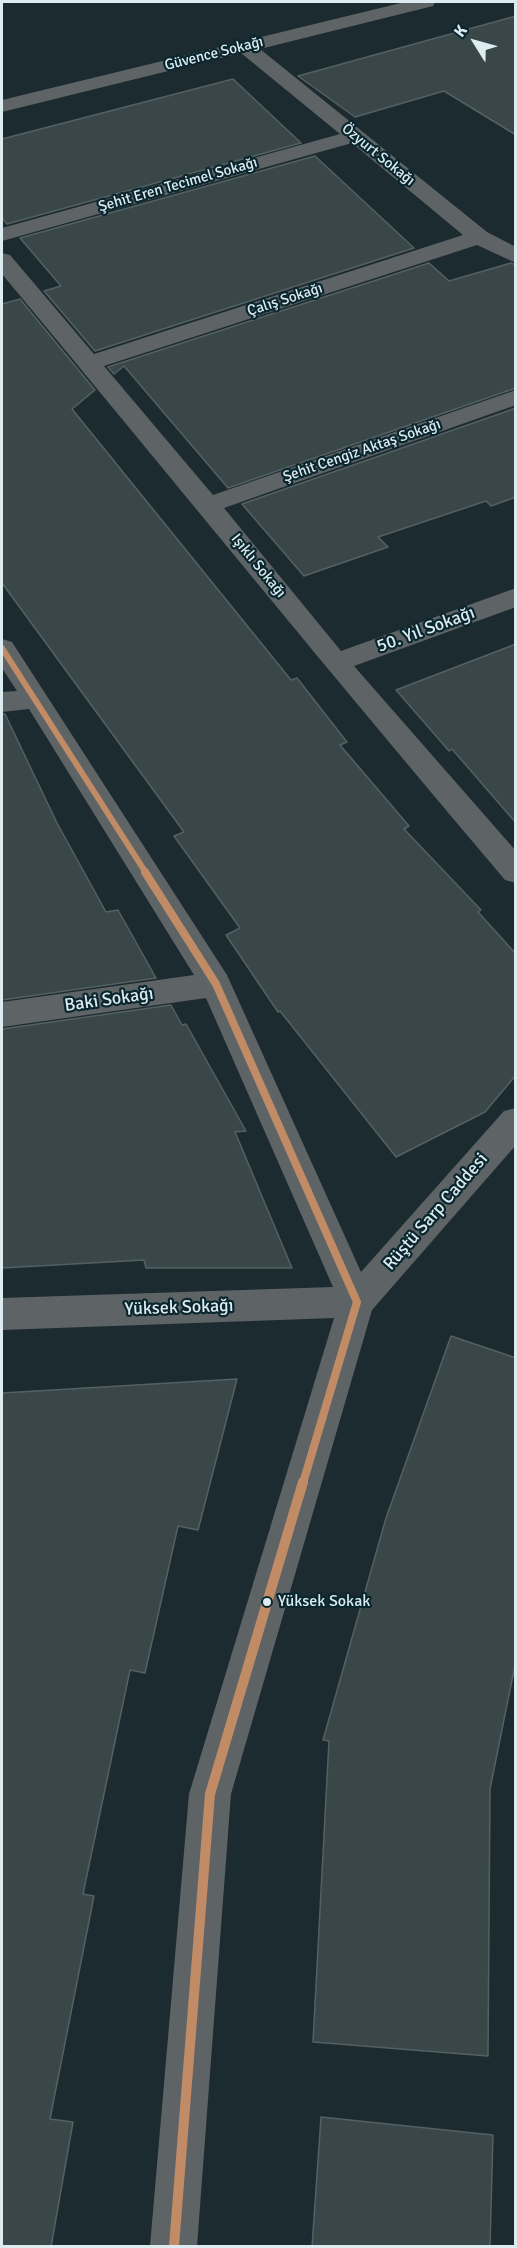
<!DOCTYPE html>
<html>
<head>
<meta charset="utf-8">
<style>
	body { margin:0 }
	#map { position:relative; width:517px; height:2248px; overflow:hidden; background:#1c2b30; font-family:Signika,sans-serif }
	canvas { display:block }
	.frame { position:absolute; inset:0; border:3px solid #dcecf1; pointer-events:none }
	.north { position:absolute; left:445px; top:12px; width:60px; height:60px; -webkit-text-stroke:4px #0a262e; paint-order:stroke; rotate:307deg; font-size:16px; font-weight:700; line-height:24px; text-align:center; color:#dcecf1 }
	.north::after { content:''; display:block; margin:auto; width:21px; height:27px; background:#dcecf1; clip-path:polygon(50% 0,100% 100%,50% 72%,0 100%) }
</style>
</head>
<body>
<div id="map">
<canvas width="517" height="2248"></canvas>
<div class="frame"></div>
<div class="north">K</div>
</div>
<script>
const context = document.querySelector('canvas').getContext('2d');
context.lineJoin = 'round';
function fill(path, color) { context.fillStyle = color; context.fill(path, 'evenodd'); }
function trace(path, color, width, dash) { context.strokeStyle = color; context.lineWidth = width; context.lineCap = dash ? 'butt' : 'round'; context.setLineDash(dash || []); context.stroke(path); }
function write(font, color, halo, rows, align = 'center') {
  context.font = font + ' Signika,sans-serif'; context.lineWidth = 4.5; context.setLineDash([]); context.textBaseline = 'middle'; context.strokeStyle = halo; context.fillStyle = color; for (const [text, x, y, turn = 0] of rows) {
    context.save(); context.translate(x, y); context.rotate((+turn || 0) * Math.PI / 180); context.textAlign = isNaN(turn) ? turn : align; if (halo) context.strokeText(text, 0, 0); context.fillText(text, 0, 0); context.restore();
  }
}
const building = new Path2D(`
	M516,16V135L444,91L355,117L298,76Z
	M233,79L301,143L7,224L2,218V139Z
	M315,156L414,248L95,351L44,291L61,286L20,238Z
	M429,263L449,281L511,263L516,265V388L228,488L124,366L114,374L108,367Z
	M20,299L95,390L72,409L291,680L297,678L347,742L340,745L409,826L404,829L481,910L478,912L516,954V1075L485,1112L396,1157L280,1011L278,1012L226,935L240,928L174,836L184,832L2,583V304Z
	M516,408V497L491,506L486,501L378,537L388,547L304,576L242,504Z
	M516,644V823L452,749L449,751L396,690Z
	M2,714H5L57,823L106,912L118,910L156,978L2,1000Z
	M171,1005L182,1025L186,1024L246,1131L235,1132L292,1268H146L144,1260L2,1268V1029Z
	M451,1336L516,1358V1660L490,1789L488,2056L313,2042L329,1741L323,1740L386,1518Z
	M237,1379L198,1530L178,1526L145,1673L130,1670L83,1894L94,1896L50,2119L73,2122L51,2247H2V1393Z
	M321,2117L493,2135L490,2247H312Z`);
fill(building, '#3a4749');
trace(building, '#546164', 1.5);
fill(new Path2D(`
	M405,2H435L433,6L260,49L487,232L516,247V263L477,245L104,366L213,495L516,390V405L224,508L341,651L516,588V607L354,666L516,851V883L505,880C335,680 170,476 2,274V253L10,255L94,354L463,235L352,143L2,241V228L340,134L241,53L2,112V100Z
	M2,639L12,642L227,975L361,1272L504,1111L516,1108V1145L372,1310L231,1794L197,2246H150L189,1794L334,1318L2,1330V1298L333,1287L206,998L2,1027V1002L194,975L29,709L2,712V692L17,691L2,668Z`), '#5e6466');
trace(new Path2D(`
	M2,648L146,873`), '#c18c65', 6);
trace(new Path2D(`
	M145,872L216,984L357,1302L303,1483`), '#c18c65', 8);
trace(new Path2D(`
	M174,2246L210,1794L303,1482`), '#c18c65', 10);
for (const [x, y, r, color] of [
	[267,1602,5,"#dcecf1"]
]) { const dot = new Path2D(); dot.arc(x, y, r, 0, 2 * Math.PI); context.fillStyle = color; context.fill(dot); trace(dot, '#0a262e', 2); }
write('15px', '#dcecf1', '#0a262e', [
	["Güvence Sokağı",214,54,-14],
	["Özyurt Sokağı",378,155,39],
	["Şehit Eren Tecimel Sokağı",178,185,-16],
	["Çalış Sokağı",285,300,-18],
	["Şehit Cengiz Aktaş Sokağı",362,451,-19],
	["Işıklı Sokağı",258,566,51]
]);
write('16px', '#dcecf1', '#0a262e', [
	["Yüksek Sokak",278,1602]
], 'left');
write('18px', '#dcecf1', '#0a262e', [
	["50. Yıl Sokağı",426,630,-20],
	["Baki Sokağı",109,1000,-8],
	["Rüştü Sarp Caddesi",436,1212,-49],
	["Yüksek Sokağı",179,1308,-2]
]);
</script>
</body>
</html>
